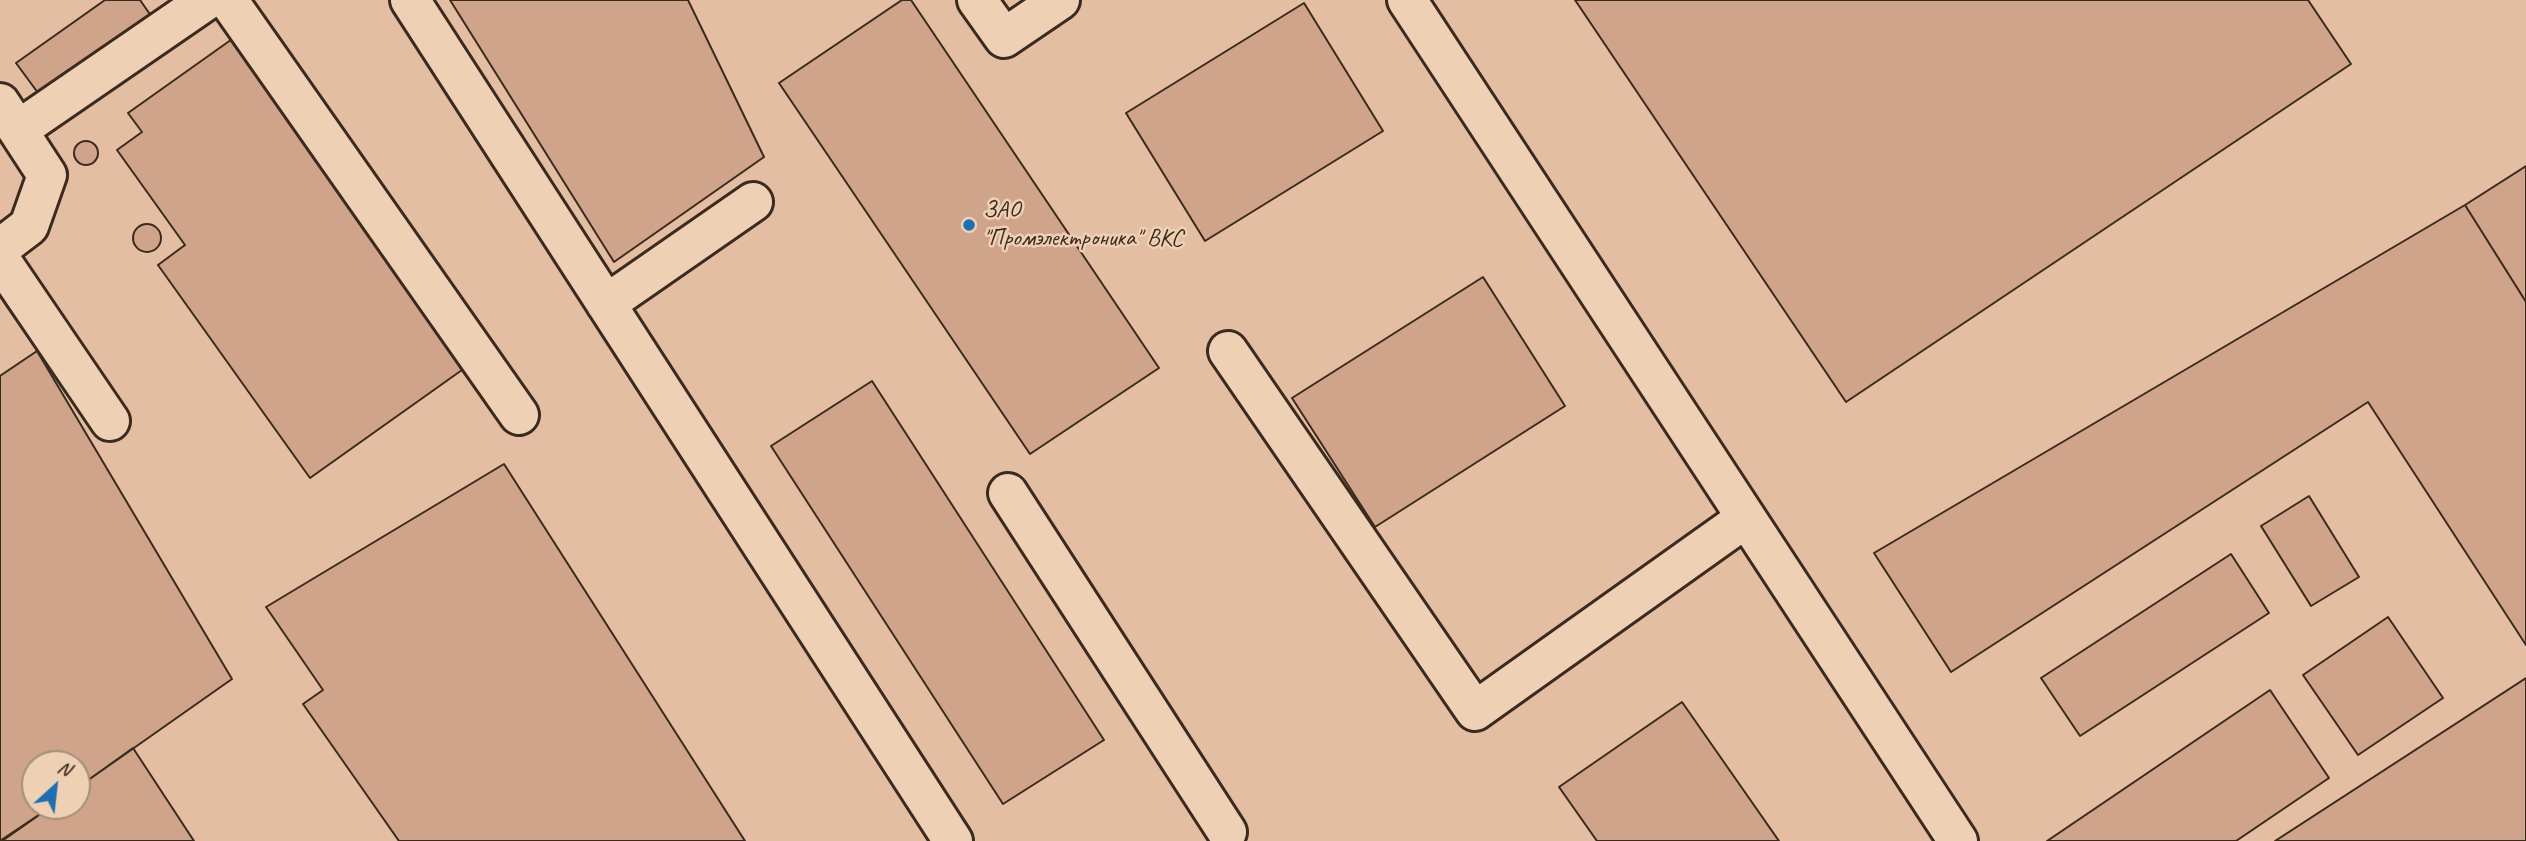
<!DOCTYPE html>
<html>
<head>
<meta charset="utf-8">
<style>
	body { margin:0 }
	#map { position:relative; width:2526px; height:841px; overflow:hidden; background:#f0cdb0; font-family:Caveat,sans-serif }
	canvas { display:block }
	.north { position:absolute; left:21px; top:750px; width:70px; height:70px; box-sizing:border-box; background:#eed1b5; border:2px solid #a68e79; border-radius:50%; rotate:27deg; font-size:19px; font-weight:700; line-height:28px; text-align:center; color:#3b2a1e }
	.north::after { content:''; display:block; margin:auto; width:24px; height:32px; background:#1f6fb2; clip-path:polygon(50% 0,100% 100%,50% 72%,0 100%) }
</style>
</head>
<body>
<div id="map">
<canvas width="2526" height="841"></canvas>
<div class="north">N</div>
</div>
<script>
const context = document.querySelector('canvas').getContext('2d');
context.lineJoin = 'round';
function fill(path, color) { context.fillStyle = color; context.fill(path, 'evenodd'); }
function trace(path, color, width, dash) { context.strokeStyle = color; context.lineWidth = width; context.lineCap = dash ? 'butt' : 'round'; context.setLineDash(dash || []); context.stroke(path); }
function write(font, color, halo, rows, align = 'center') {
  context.font = font + ' Caveat,sans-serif'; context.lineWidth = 5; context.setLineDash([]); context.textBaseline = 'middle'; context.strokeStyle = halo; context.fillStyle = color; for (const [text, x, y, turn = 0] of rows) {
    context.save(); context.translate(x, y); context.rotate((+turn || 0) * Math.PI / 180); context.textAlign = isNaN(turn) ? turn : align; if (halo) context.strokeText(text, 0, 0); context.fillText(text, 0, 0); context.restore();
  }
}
fill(new Path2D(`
	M0,0H2526V841H0ZM35,764H77V806H35Z`), '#e3bea2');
const building = new Path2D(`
	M105,0H140L156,23L44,101L16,63Z
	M450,0H688L764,157L614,262Z
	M902,0H911L1159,368L1030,454L779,83Z
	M1575,0H2308L2351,64L1846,402Z
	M1304,3L1383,131L1205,241L1126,113Z
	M235,37L469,365L310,478L158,265L185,245L117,150L142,132L128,113Z
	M74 153a12 12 0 1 1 24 0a12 12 0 1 1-24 0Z
	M2526,166V302L2465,205Z
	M2465,205L2526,302V645L2368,402L1951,672L1874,553Z
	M133 238a14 14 0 1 1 28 0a14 14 0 1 1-28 0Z
	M1483,277L1565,406L1375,527L1292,398Z
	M37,351L232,679L77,788V764H35V806H52L0,841V376Z
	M872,381L1104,740L1003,804L771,446Z
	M504,464L745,841H399L303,704L323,690L266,607Z
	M2309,496L2359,577L2311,606L2261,526Z
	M2231,554L2269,613L2080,736L2041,678Z
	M2388,617L2443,698L2358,755L2303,675Z
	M2526,678V841H2275Z
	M2270,690L2329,778L2236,841H2047Z
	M1682,702L1779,841H1597L1559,787Z
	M133,748L194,841H2L52,806H77V788Z`);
fill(building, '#d0a48b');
trace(building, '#3b2a1e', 2);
const minor = new Path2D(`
	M228,0L519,415
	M410,0L953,841
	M977,0L1004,38L1060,0
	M1407,0L1958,841
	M0,103L47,175L29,226L0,248
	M18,130L207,0
	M0,259L110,421
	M606,304L753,202
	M1228,351L1475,711L1746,518
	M1008,493L1227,832`);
trace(minor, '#3b2a1e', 44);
trace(minor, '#eed1b5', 38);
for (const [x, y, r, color] of [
	[969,225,7,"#1f6fb2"]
]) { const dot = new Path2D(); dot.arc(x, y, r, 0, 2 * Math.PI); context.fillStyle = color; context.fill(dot); trace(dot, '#eed1b5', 2.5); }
write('24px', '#3b2a1e', '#eed1b5', [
	["ЗАО",983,211],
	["\"Промэлектроника\" ВКС",983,239]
], 'left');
</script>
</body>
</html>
